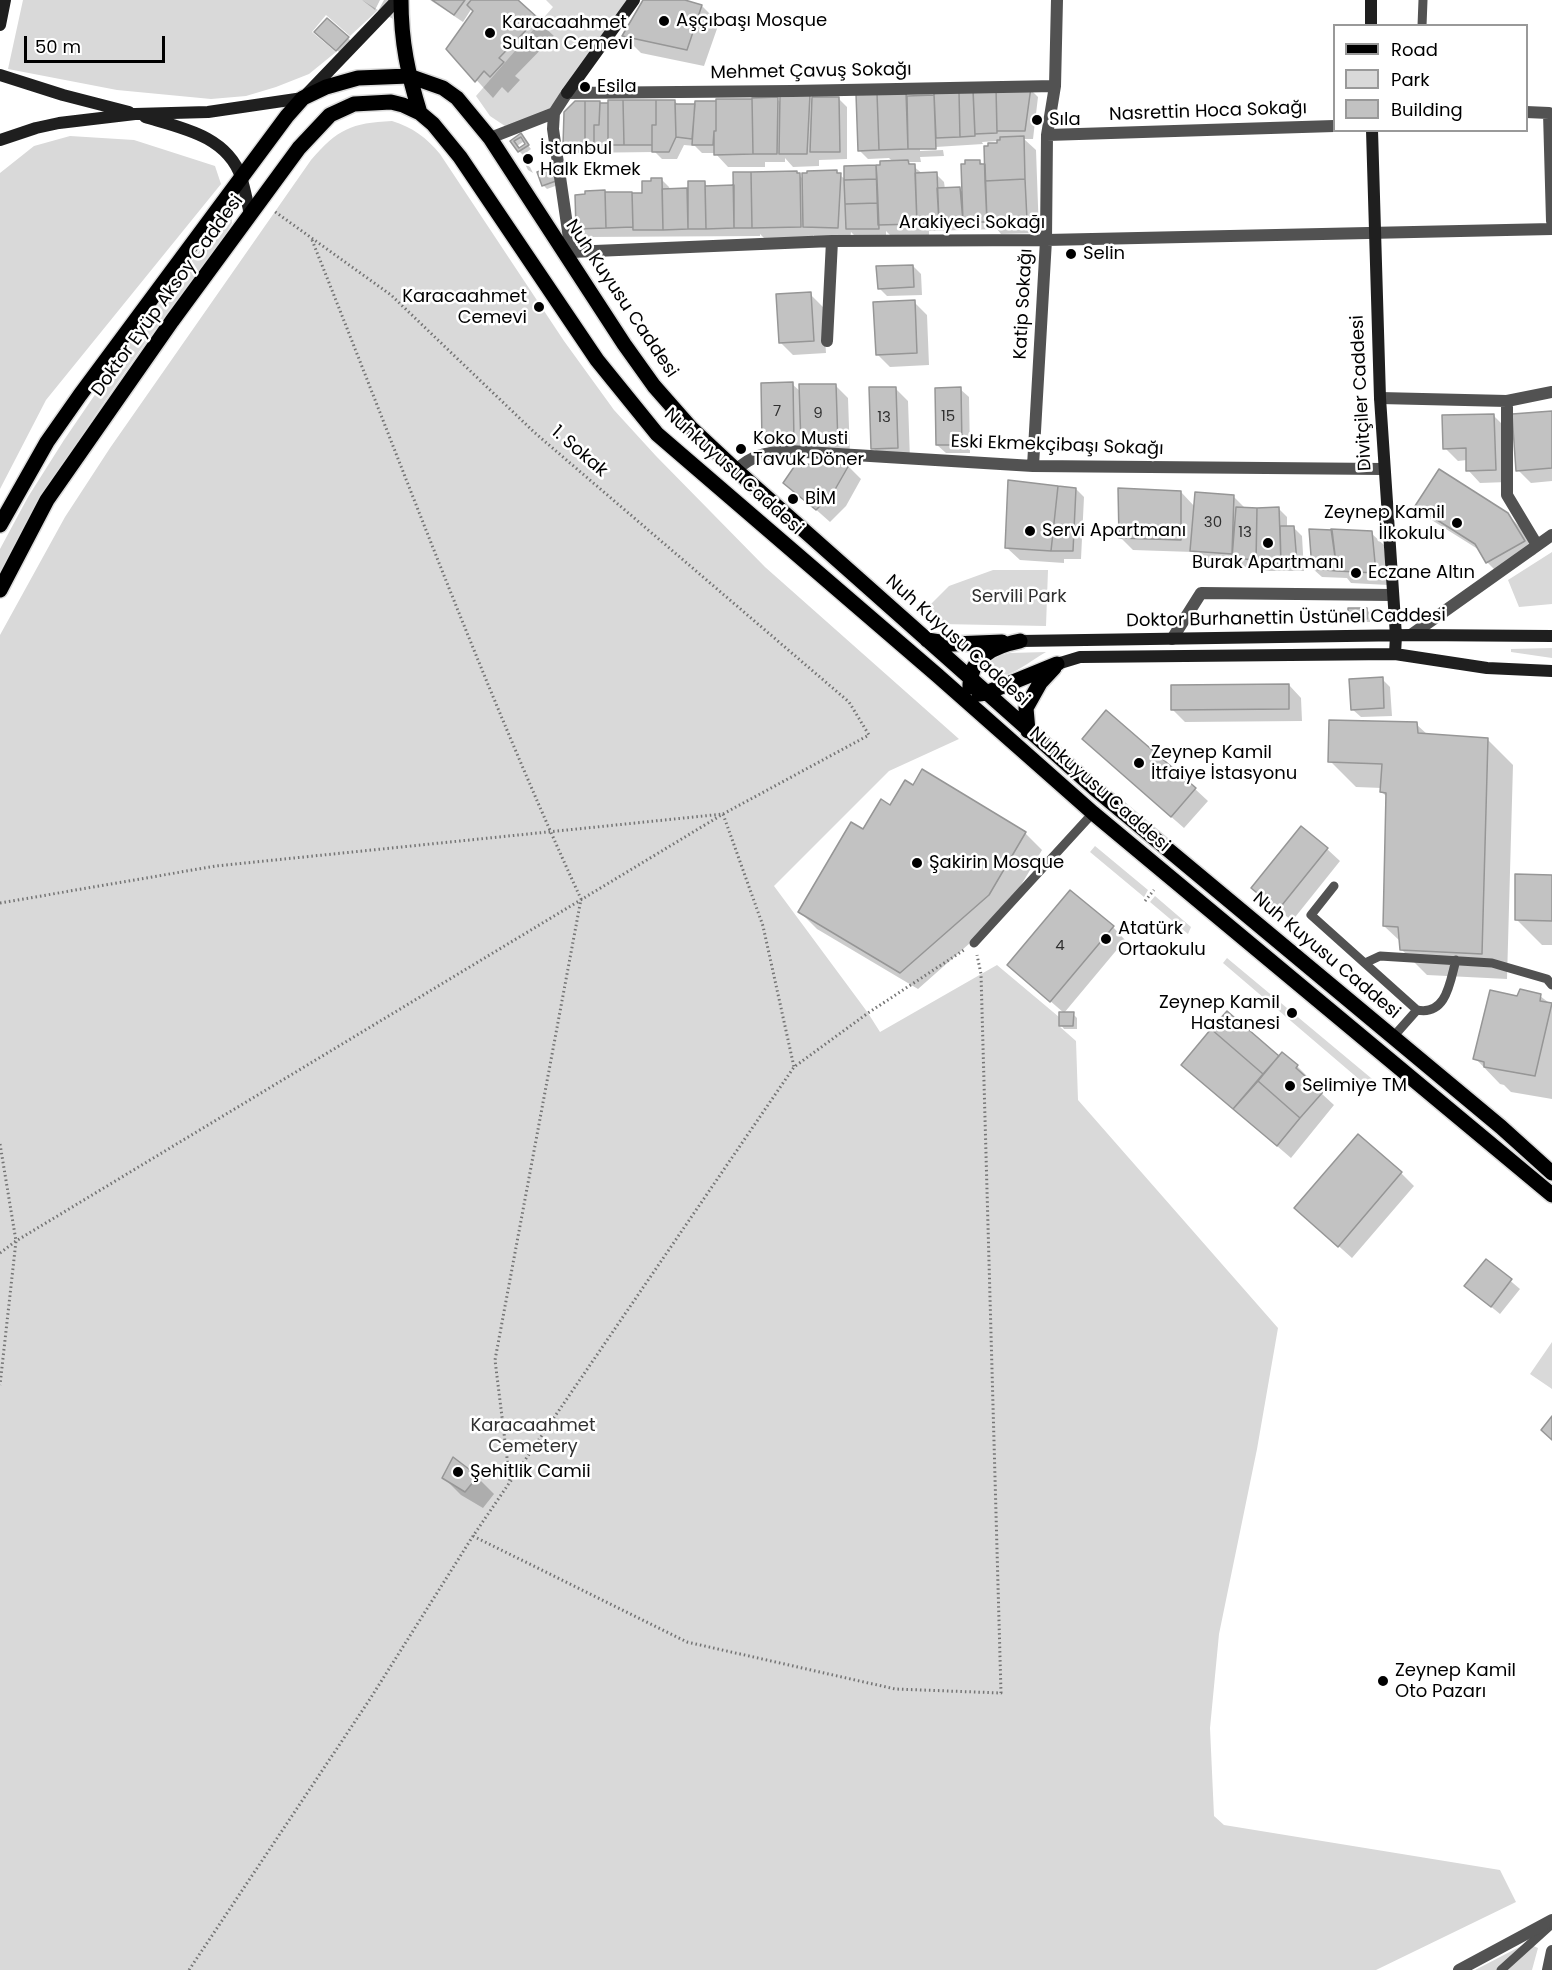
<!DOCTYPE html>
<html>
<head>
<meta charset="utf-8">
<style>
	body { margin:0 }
	#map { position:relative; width:1552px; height:1970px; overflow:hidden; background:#fff; font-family:Poppins,sans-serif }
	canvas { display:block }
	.legend { position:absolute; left:1333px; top:24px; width:195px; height:108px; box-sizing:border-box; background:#fff; border:2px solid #999; margin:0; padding:8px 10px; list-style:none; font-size:18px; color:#000 }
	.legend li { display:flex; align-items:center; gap:12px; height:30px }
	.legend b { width:30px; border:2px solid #999 }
	.scale { position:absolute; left:24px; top:36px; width:141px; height:27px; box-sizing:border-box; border:3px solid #000; border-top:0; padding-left:8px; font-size:18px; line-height:21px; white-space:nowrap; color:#000; -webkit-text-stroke:4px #fff; paint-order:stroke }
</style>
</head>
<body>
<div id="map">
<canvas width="1552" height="1970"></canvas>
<ul class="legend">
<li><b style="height:8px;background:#000"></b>Road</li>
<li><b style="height:16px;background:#d9d9d9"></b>Park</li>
<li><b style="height:16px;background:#c2c2c2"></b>Building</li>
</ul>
<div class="scale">50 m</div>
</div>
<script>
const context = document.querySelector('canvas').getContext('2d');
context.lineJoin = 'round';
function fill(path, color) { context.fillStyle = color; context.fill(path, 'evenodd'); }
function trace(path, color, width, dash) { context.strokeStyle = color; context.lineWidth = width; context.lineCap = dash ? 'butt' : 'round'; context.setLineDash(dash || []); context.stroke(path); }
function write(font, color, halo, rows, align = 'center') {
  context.font = font + ' Poppins,sans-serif'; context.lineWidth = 5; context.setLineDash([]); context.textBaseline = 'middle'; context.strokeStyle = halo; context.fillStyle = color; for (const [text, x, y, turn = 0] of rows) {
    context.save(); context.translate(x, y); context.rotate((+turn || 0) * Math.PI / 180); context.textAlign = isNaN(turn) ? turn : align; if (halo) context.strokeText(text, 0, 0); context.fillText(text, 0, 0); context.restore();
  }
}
fill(new Path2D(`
	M23,0H362L378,10L350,36L326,15L312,32L336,52L309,74L276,87L246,96L211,99L117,90L8,69Z
	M546,0H635L559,113L505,126L490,116L476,96L553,7Z
	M392,121C412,127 427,138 440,154L564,341L614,410L656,456L765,567L959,739L889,771L774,886L868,1013L880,1032L997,965L1059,1017V1026L1076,1041L1078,1100L1278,1328L1257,1449L1219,1634L1210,1728L1214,1816L1224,1825L1500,1870L1516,1902L1376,1970H0V635L65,517L110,448L311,160C338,129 351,123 392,121Z
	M70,136L134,140L215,166L221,184L46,400L0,489V173L34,146Z
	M231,209L232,223L225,235C200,272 172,306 146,342C93,417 41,493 0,575V549L28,497L64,440L135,336Z
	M1552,552V604L1519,607L1508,580Z
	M993,570H1048L1046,626L940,624L927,608L949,586Z
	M1552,648V658L1511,652V649Z
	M1046,652C1030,661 1010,679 991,677L986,670L988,662L994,657L1010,653Z
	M1095,846L1148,890L1144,897L1090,852Z
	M1155,896L1191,927L1188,934L1150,902Z
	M1227,958L1377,1083L1374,1092L1223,963Z
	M1552,1342V1389L1530,1374Z
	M1527,1943L1538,1948L1532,1970H1475Z`), '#d9d9d9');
fill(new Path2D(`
	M362,0H380L375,10Z
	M384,0H408L397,21L378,11Z
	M430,0H515L554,36L515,76L520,80L508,93L502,87L493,98L448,49L475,11L472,8L463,22Z
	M645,0H680L702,6L719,23L704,66L641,53L624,36Z
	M348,38L356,46L346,58L325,40Z
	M1030,89L1038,97L1033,139H1024L1036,150L1039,233L1001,234L997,229L929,231V236L892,237L886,231V236L856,237L851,232L850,240L817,239L813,235V239L766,240L760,234V236L586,237L578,228L644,194L661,179L669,187L670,190H689L704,183L708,187H735L799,175L803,179L836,172L846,180L893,162L889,158L868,159L859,150L906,94L910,98L936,97V94ZM998,141V144L984,165L979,161L964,193L959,189H945L944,182L936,174H923L908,162H921L920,157L944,156L943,150L920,151V148L983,144L982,142Z
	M809,95L812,99L838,98L847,107V159L819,160V166L793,167L785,158V162H765V167H728L715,153H702L695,146L684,145L677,159H662L655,152L573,153L565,144L599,103L601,105L674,101L679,105L717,102V101L777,99L781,103Z
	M521,135L526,140L517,146L512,141Z
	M527,144L531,149L523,155L518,150Z
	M525,164L530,167L533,173L528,170Z
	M551,169L554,173L558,185L547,189L543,185Z
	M913,266L921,274L922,295L887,296L879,288Z
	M810,294L823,307L826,353L793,355L780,342Z
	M914,302L927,315L929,365L890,367L877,354Z
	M792,384L801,392L835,385L848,398L850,456L776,455L763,442Z
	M895,388L908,401L910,460L886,461L873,448Z
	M960,389L969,397L970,453H946L937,445Z
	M1552,412V481L1531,483L1518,470Z
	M1494,416L1507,429L1508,482L1480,483L1468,470L1467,460L1458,461L1445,448Z
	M848,466L861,479L846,506L830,522L785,482Z
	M1076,489L1084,497L1081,559H1064V563L1020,560L1007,548Z
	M1181,492L1195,507L1233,496L1246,509H1279L1287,517V528H1294L1302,536L1304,571H1266L1262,568L1205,564L1193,552L1133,550L1120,537Z
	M1417,506L1507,514L1521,528L1536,554L1500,575L1488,563L1481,551L1430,519Z
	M1371,533L1384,545L1388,585L1351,583L1347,578L1322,577L1313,569Z
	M1366,609L1370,613V622H1353L1349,618Z
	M1382,679L1390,687L1392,716L1361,717L1352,709Z
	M1289,685L1301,698L1302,721L1185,722L1173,710Z
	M1416,724L1428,735L1487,739L1513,765L1507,979L1427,975L1401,949V942L1384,926L1388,798L1382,792V788L1356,787L1330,761Z
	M1096,751L1195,789L1208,801L1184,828Z
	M914,787L1025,833L1042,850L1005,912L918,989L817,929L800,912L863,831Z
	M1327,849L1340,861L1292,921L1253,888Z
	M1552,877V945H1542L1516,919Z
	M1113,927L1125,940L1064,1013L1009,965Z
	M1540,996L1552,1005V1099L1511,1092L1504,1085L1500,1084L1475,1058L1518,997Z
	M1073,1014L1077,1018V1029H1064L1061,1025Z
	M1282,1054L1297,1066L1310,1079L1308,1081L1334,1105L1291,1158L1183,1065L1279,1058Z
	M1401,1173L1414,1186L1352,1258L1296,1208Z
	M1487,1261L1520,1289L1500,1314L1466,1286Z
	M443,1477H477L494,1494L483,1508L461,1495Z`), '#0003');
const building = new Path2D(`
	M432,0H465L454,15Z
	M471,0H518L538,18L499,58L504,62L490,77L484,71L475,82L446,49L473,11L467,5Z
	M643,0H685L702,5L687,50L622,36Z
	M327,18L349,37L336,51L314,32Z
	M1031,87L1025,131H997L996,88Z
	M996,88L997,133L975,134L973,89Z
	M973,91L975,136L960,137L959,92Z
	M906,92L908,149L879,150L877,93Z
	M959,92L960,137L936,138L934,93Z
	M877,93L879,150L858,151L856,94Z
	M810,94L807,154H779L780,95Z
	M934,95L936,149H908L907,96Z
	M778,97L777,154H753L752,98Z
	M812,97H839L840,152H810Z
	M716,99H752L753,154L714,155V131H716Z
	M608,100H623L624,145H608Z
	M623,100H656V125H652V145H624Z
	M656,100H675L676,137L669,152H652V125H656Z
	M575,101H585V145H563L564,112Z
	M585,101H600L599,125H594V145H585Z
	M695,101H716V131H714L713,145H692Z
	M600,103H608V145H594V125H599Z
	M675,104H695L692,139L676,137Z
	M521,133L529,145L518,152L510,141ZM521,137L525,144L519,148L514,141Z
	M1024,136L1025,179L985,181L984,146H988V143H997V140H1000V137Z
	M908,160L909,164H915L917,224L878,225L876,165H880V161Z
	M965,160H980V164H985L987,222H963L961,164H965Z
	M876,165L877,179L844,180V166Z
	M551,167L556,181L542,186L537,172Z
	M837,170V173H841L838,228L803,227L802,173H807V171Z
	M797,171V173H800L801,227L752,228L751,172Z
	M733,172H751L752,228H734Z
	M937,172L939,223L917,224L915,173Z
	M651,178H662L663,230H633L632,193H642V181H651Z
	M877,179L878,203L845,204L844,180Z
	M1025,179L1027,220L987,222L985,181Z
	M688,181H705L706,229H688Z
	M734,185V228L706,229L705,186Z
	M960,187L963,222L939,223L937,188Z
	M687,188L688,229L663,230L662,189Z
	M605,190L606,228L576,229L575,195L585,194V191Z
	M605,192H632L633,227L606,228Z
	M878,203L879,229H846L845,204Z
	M913,265L914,287L878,289L876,266Z
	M811,292L814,341L779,343L776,294Z
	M915,300L917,353L876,355L873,302Z
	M793,382L794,442H762L761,383Z
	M799,384H836L838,444L801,445Z
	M869,387H896L898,448L871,449Z
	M961,387L962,445H936L935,388Z
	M1552,411V468L1516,471L1512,414Z
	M1494,414L1496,470L1466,471V448L1443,449L1442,415Z
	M796,464L849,465L833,493L816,510L783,483Z
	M1439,469L1508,513L1525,541L1486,563L1475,544L1415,506Z
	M1008,480L1058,486L1051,551L1005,548Z
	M1058,486L1076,488L1073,551H1051Z
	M1118,488L1181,491V540L1119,538Z
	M1195,492L1234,495L1232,554L1190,551Z
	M1236,507L1257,508L1256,560L1232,558Z
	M1279,507L1281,564L1256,563L1257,508Z
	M1280,526H1294L1297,563L1281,564Z
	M1309,529L1332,530L1337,571L1312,569Z
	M1331,529L1372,531L1376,573L1337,571Z
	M1348,608H1367V619H1348Z
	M1383,677L1384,708L1351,710L1349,679Z
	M1289,684V709L1171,710V685Z
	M1106,710L1196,788L1171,817L1082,739Z
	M1329,720L1417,722L1418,733L1488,738L1482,954L1400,950L1398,927L1383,926L1386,793L1380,792L1382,764L1328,762Z
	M922,769L1026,832L989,895L900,973L798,912L851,822L863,829L881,799L890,805L905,780L913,785Z
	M1301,826L1328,848L1278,910L1251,888Z
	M1515,874L1552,875V921L1515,920Z
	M1070,890L1114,926L1050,1002L1007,965Z
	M1520,989L1541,994L1540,1001L1552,1003L1535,1076L1484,1067V1062L1473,1059L1490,990L1517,996Z
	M1227,1011L1279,1056L1263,1074L1211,1029Z
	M1059,1012H1074L1073,1026H1059Z
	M1211,1029L1263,1074L1233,1109L1181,1065Z
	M1282,1052L1298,1065L1296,1068L1323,1092L1300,1118L1258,1081Z
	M1258,1081L1300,1118L1277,1146L1233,1109Z
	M1358,1134L1402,1172L1338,1247L1294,1208Z
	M1486,1259L1512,1279L1491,1307L1464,1286Z
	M1552,1416V1440L1541,1430Z
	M453,1457L478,1476L465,1492L442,1478Z`);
fill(building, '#c2c2c2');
trace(building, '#969696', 1.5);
const primary = new Path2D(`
	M401,0C401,42 408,74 420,113
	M0,525L47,442L80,395L287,116L303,98L326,87L358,78L409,76L443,88L457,98L490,138L624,344L654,386L691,428L736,470L1094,788L1501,1127L1552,1173
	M0,590L47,500L172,321L299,148L330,115L354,104L391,102L403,105L420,113L433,124L460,157L597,360L657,434L937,675L1093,813L1552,1195
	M927,640L953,644L1002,642
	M970,687C969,657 995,646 1020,641
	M979,694L986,693L1057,664
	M1028,731L1026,708L1040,683L1054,668`);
trace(primary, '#dbdbdb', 18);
trace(new Path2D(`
	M312,240C400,460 482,684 581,899L495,1360L510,1482
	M1145,901L1154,890
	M0,903L216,866L723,814L763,926L794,1067
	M0,1144L16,1241L0,1385
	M0,1253L16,1241L723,814L869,735L849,702L535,433L391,295L274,211
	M473,1536L687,1642L895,1689L1001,1693L981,974L977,955
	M189,1970L370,1699L473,1536L794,1067L868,1013L964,950`), '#747474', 3, [1.5, 3]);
trace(new Path2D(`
	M1422,26L1423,0
	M1334,886L1311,915L1417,1010C1447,1016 1450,981 1456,960
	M974,943L1093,813
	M1365,963L1380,956L1492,963L1547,979L1552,985
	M1393,1037L1417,1010
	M1501,1970L1552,1924`), '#525252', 9);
trace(new Path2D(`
	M1526,112L1549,113L1552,221
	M1047,135L1334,126
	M490,138L554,113
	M571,252L832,241L1046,240L1552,229
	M566,254L571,252L553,129L554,113L567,93L792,91L1055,86
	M827,341L832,241
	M1380,398L1507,401L1552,392
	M1507,401V495L1537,545
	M1033,466L1046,240L1047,135L1055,86L1057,0
	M736,470C754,454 765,453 789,451L1033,466L1383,469
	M1411,635L1552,535
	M1172,639L1201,593L1393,595
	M1459,1970L1552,1920
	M1548,1970L1552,1951`), '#525252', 12);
trace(new Path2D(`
	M1371,0V26
	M0,25L5,0
	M0,75L63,95L129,112
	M567,93L634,0
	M145,117C182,128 227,136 241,177C245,189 247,202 250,214
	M1372,130L1380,398L1396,636L1395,654
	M0,140L36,128L59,123L135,114L208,112L303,98L397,0
	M1020,641L1411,635L1552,636
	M1057,664L1080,657L1395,654L1487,668L1552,671`), '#1f1f1f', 12);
trace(primary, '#000', 15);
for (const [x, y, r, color] of [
	[664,21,6,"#000"],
	[490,33,6,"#000"],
	[585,87,6,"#000"],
	[1037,120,6,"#000"],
	[528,159,6,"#000"],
	[1071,254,6,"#000"],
	[539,307,6,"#000"],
	[741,449,6,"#000"],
	[793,499,6,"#000"],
	[1457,523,6,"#000"],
	[1030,531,6,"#000"],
	[1268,543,6,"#000"],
	[1356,573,6,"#000"],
	[1139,763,6,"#000"],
	[917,863,6,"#000"],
	[1106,939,6,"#000"],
	[1292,1013,6,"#000"],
	[1290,1086,6,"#000"],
	[458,1472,6,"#000"],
	[1383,1681,6,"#000"]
]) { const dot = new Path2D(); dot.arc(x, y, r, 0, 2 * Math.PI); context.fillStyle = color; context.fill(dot); trace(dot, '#fff', 2); }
write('15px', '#303030', null, [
	["7",777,412],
	["9",818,414],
	["15",948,417],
	["13",884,418],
	["30",1213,523],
	["13",1245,533],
	["4",1060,946]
]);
write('18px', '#000', '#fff', [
	["Aşçıbaşı Mosque",676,21],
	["Karacaahmet",502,23],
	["Sultan Cemevi",502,44],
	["Esila",597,87],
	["Sıla",1049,120],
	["İstanbul",540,149],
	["Halk Ekmek",540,170],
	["Selin",1083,254],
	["Karacaahmet",527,297,"right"],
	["Cemevi",527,318,"right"],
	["Koko Musti",753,439],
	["Tavuk Döner",753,460],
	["BİM",805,499],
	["Zeynep Kamil",1445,513,"right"],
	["İlkokulu",1445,534,"right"],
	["Servi Apartmanı",1042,531],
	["Burak Apartmanı",1268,563,"center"],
	["Eczane Altın",1368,573],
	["Zeynep Kamil",1151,753],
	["İtfaiye İstasyonu",1151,774],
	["Şakirin Mosque",929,863],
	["Atatürk",1118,929],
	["Ortaokulu",1118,950],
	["Zeynep Kamil",1280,1003,"right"],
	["Hastanesi",1280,1024,"right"],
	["Selimiye TM",1302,1086],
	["Şehitlik Camii",470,1472],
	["Zeynep Kamil",1395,1671],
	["Oto Pazarı",1395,1692]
], 'left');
write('18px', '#000', '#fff', [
	["Mehmet Çavuş Sokağı",811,72,-1],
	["Nasrettin Hoca Sokağı",1208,112,-2],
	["Arakiyeci Sokağı",972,223],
	["Doktor Eyüp Aksoy Caddesi",168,296,-54],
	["Nuh Kuyusu Caddesi",621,299,56],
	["Katip Sokağı",1024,304,-87],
	["Divitçiler Caddesi",1362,393,-93],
	["Eski Ekmekçibaşı Sokağı",1057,446,2],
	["1. Sokak",579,452,41],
	["Nuhkuyusu Caddesi",733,472,42],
	["Doktor Burhanettin Üstünel Caddesi",1286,619,-1],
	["Nuh Kuyusu Caddesi",957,641,42],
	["Nuhkuyusu Caddesi",1099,790,41],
	["Nuh Kuyusu Caddesi",1326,956,40]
]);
write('18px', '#303030', '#fff', [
	["Servili Park",1019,597],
	["Karacaahmet",533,1426],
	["Cemetery",533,1447]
]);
</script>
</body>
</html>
